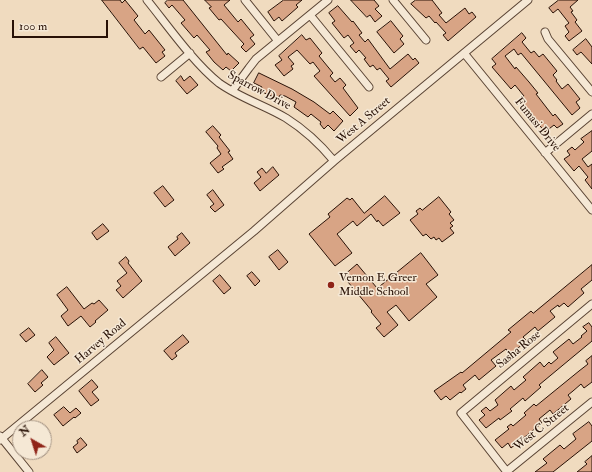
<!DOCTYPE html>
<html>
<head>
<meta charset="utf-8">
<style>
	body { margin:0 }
	#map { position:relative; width:592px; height:472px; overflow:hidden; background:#f0dbbf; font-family:"IM FELL Double Pica",serif }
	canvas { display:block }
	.north { position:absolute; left:12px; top:420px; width:40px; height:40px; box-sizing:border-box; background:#f5e8d5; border:1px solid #a39282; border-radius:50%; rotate:321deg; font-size:11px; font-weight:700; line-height:16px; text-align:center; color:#281106 }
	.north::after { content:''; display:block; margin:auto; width:14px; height:18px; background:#8f2418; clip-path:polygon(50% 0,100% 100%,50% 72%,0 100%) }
	.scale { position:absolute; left:12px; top:20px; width:96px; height:18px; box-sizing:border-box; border:2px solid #281106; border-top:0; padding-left:5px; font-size:12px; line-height:14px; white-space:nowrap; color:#281106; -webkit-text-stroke:3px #f5e8d5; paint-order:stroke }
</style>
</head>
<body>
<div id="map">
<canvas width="592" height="472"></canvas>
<div class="north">N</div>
<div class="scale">100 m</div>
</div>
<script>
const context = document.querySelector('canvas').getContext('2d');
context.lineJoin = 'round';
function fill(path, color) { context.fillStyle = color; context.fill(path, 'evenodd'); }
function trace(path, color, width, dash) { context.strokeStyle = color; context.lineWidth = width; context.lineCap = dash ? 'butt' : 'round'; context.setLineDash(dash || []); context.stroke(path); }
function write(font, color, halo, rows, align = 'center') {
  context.font = font + ' "IM FELL Double Pica",serif'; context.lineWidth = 3; context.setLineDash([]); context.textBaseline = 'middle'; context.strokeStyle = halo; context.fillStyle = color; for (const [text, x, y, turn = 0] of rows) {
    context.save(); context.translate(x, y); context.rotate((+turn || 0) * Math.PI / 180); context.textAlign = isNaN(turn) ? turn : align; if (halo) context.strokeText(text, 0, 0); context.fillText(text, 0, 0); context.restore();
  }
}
const building = new Path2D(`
	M102,0H120L122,3L125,0L138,16L134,20L145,34L149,30L165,50L162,52L165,56L156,63L143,47L140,49Z
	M168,0H183L227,55L228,53L239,63L231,71L226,67L223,70L214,62L206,52L210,50L197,35L194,38L181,23L185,20L172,5L169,8L165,3Z
	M205,0H230L224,5L238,22L241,19L254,35L250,38L255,44L246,52L241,47L244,44L221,19L219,20L209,8L211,7Z
	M284,0H302L296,5L298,7L282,21L279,17L274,21L268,12Z
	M351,0H374L379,6L375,9L382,16L375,22L370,15L367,17Z
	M416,0H432L442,13L439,15L446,23L465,8L469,14L472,12L476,17L448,41L443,35L446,33L436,22L435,23L429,16L426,18L411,4Z
	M559,0H578L570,7L573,11L571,12L577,20L575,22L582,31L569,41L565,36L569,32L565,26L569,23L558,9L553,13L549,8Z
	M338,6L352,22L353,21L362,33L359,35L365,42L368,39L390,69L408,54L413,60L415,58L419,63L391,87L386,81L389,79L380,68L377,70L373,65L370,67L364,59L366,58L359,50L356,53L350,46L354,43L348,35L344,38L332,23L335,21L329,13Z
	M391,21L403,36L400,39L404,44L394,53L377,32Z
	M522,33L526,38L522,42L531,53L534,51L539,57L543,54L557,71L553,75L557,80L556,81L562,89L568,84L580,99L576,102L580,108L572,115L521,53L518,55L514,49L505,56L515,69L516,67L529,82L538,93L536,94L553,116L555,114L563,124L557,128L554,125L545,132L519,100L524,96L515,85L511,89L492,67L496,64L492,59Z
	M302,35L306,40L310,38L322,53L319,56L333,73L330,76L335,82L340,78L346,85L343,88L358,108L350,116L314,76L320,71L313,62L310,64L297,50L288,57L294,64L291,66L293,69L284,76L275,65L282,60L279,56Z
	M586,39L592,47V64L581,52L577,55L573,50Z
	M259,73L292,89L314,102L330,114L333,111L343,121L334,131L328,125L324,129L320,124L321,122L311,114L308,117L294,107L296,102L285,96L280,95L278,99L260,91L262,87L254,83Z
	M181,76L184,81L190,76L198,85L187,94L176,81Z
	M213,126L221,135L219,137L230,151L228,152L233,159L222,167L224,169L218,173L210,163L221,154L217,148L218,146L206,132Z
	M592,131V151L582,159L588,167L592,164V189L585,180L588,177L579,166L574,171L564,159L570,155L567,151L572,147L575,150L584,142L581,139Z
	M273,167L279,175L260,191L254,183L261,177L257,172L262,168L266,173Z
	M163,186L174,200L165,207L154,193Z
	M213,190L224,205L215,212L210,207L214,204L207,195Z
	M385,196L400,213L383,226L378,220L377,222L371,214L357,226L353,221L337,234L352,253L335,266L309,234L330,217L328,214L347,198L350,200L352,198L364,213Z
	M439,197L451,212L449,214L454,220L450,223L453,226L450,228L454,233L442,242L439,238L436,240L434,237L431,239L426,234L423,236L410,220L418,214L416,211L420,208L422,210Z
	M103,224L109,231L97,240L92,233Z
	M182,233L190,243L175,256L168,247L178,239L177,237Z
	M278,250L288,262L279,270L269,257Z
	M421,253L438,275L426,284L437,297L409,321L396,305L387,312L398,325L384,337L376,328L381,324L371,312L372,311L343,276L357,264L377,288Z
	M126,257L129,261L128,263L142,281L123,298L116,290L121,286L117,281L127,273L119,263Z
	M592,265V280L581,289L584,293L568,307L564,303L559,307L558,305L550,311L555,317L538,331L535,327L523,337L527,341L510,354L506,349L491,360L496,366L479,380L475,375L463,385L466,389L461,393L460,392L450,400L446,396L441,400L434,391L461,372L462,373L511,332L508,330L531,311L533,313Z
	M252,272L260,281L255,286L247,276Z
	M220,275L231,288L224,294L213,281Z
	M67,287L84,309L92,303L94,304L99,300L108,310L95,321L96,322L90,327L81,316L68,326L61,316L68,310L57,295Z
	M589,323L592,327V341L539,385L541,387L525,401L523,398L510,409L512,411L500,420L499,418L486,428L479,420L485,415L481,411L486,407L490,411L498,405L495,400L511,386L514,390L526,380L523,377L540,362L544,367L549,362L551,364L558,358L553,352L569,339L573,344L582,337L581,336L587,331L583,327Z
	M29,328L35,335L26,342L20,335Z
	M183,335L189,342L175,353L177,356L172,360L164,351Z
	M56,337L69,353L54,365L47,357L54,350L49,343Z
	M592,356V382L584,388L581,384L573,391L568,395L571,399L553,414L550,410L539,419L542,423L511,448L508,443L502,448L495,440L509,429L507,427L511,424L513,426L526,415L524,413L534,404L536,406L579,371L588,364L586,361Z
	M42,370L48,377L41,383L43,385L35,392L28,384Z
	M92,380L98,387L92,392L99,400L91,406L79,391Z
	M64,407L70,413L76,408L81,413L75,418L74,417L63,426L54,415Z
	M589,422L592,426V441L553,472H535L547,463L543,459L560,445L564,449L576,439L573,434Z
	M81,438L87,445L77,453L73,447L78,443L77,441Z
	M592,456V472H577L587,464L585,462Z`);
fill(building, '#d8a485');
trace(building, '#281106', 1);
const minor = new Path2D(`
	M147,0C168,26 193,62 219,83C240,98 264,105 286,118C305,130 320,144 334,161
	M245,0L278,41
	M393,0L426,40
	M310,15L369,87
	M545,32L548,39L592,92
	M464,53L592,210
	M161,77L190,53
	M232,91L249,68L256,59L328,0
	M545,153L592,114
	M0,436L29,472
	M0,440L254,231L334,161L528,0
	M506,472L592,402
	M507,472L461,413L592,304`);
trace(minor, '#5a4434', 9);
trace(minor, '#f5e8d5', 7);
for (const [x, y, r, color] of [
	[331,285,4,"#8f2418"]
]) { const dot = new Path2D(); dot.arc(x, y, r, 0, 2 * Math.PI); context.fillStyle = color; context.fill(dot); trace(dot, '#f5e8d5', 1.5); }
write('12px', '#281106', '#f5e8d5', [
	["Sparrow Drive",259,91,28],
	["West A Street",364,121,-40],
	["Fumasi Drive",537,125,51],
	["Harvey Road",101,342,-40],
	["Sasha Rose",519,350,-39],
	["West C Street",542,428,-39]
]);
write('12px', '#281106', '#f5e8d5', [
	["Vernon E Greer",339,278],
	["Middle School",339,292]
], 'left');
</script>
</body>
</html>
